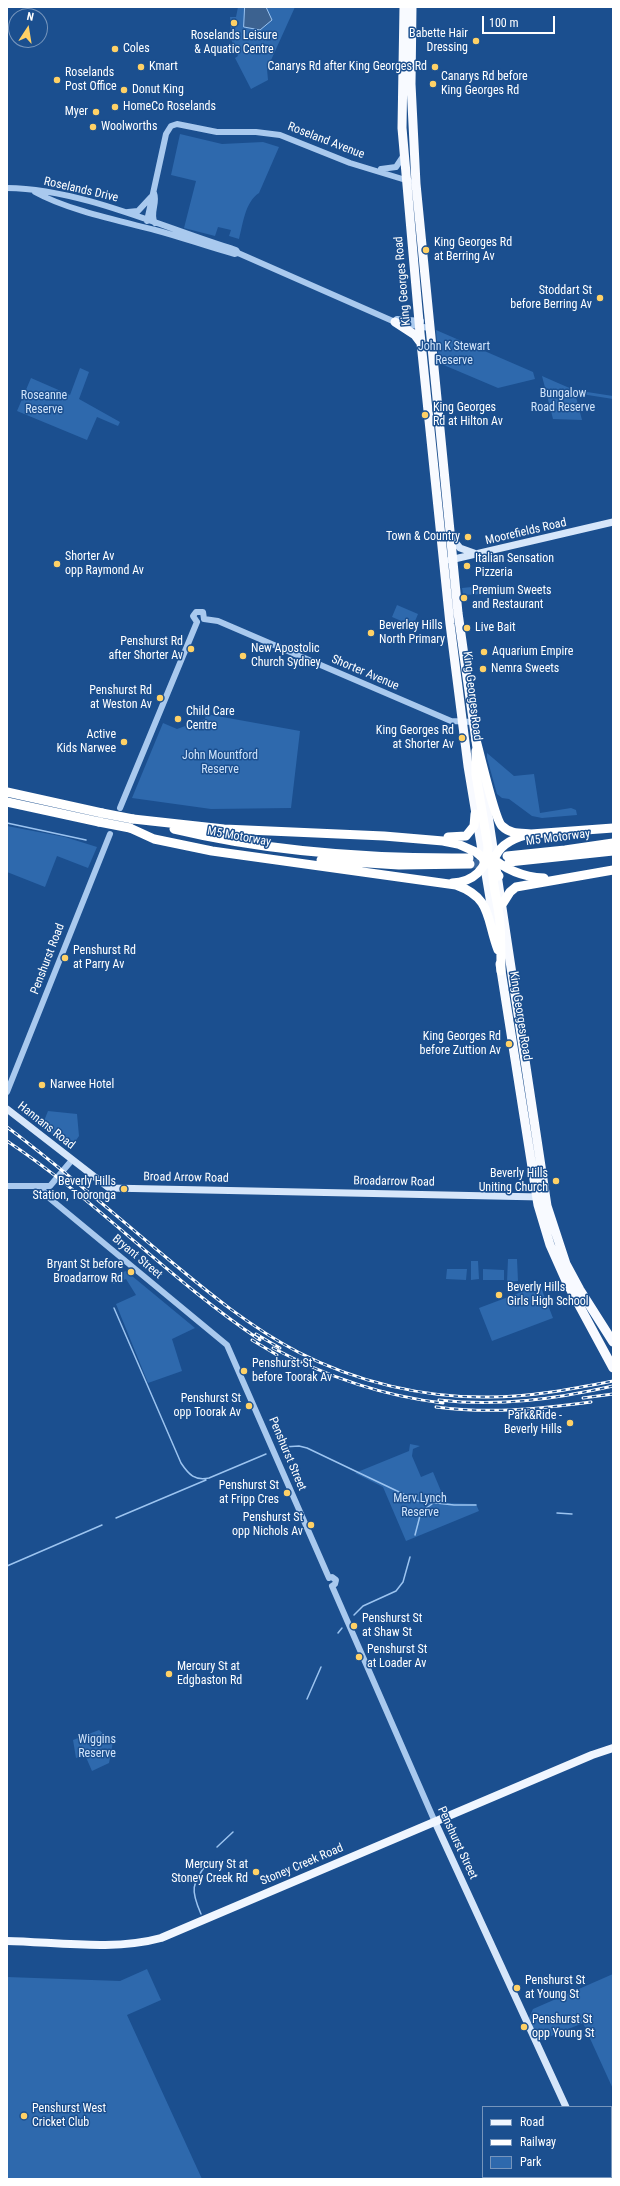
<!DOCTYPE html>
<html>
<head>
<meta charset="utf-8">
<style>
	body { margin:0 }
	#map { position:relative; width:620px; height:2186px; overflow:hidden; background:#1b4f8f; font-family:"Roboto Condensed",sans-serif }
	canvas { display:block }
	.frame { position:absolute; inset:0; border:8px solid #fff; pointer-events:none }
	.legend { position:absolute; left:482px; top:2106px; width:130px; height:72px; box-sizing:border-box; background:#1b4f8f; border:1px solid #7695bc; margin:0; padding:5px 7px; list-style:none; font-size:12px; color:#fff }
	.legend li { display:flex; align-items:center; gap:8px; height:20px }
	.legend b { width:20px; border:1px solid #7695bc }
	.north { position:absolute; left:8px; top:8px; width:40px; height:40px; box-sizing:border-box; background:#1b4f8f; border:1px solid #7695bc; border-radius:50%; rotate:12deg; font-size:11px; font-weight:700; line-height:16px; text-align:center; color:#fff }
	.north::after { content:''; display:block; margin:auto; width:14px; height:18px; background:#ffd166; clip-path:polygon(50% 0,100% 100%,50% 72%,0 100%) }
	.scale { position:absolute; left:482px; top:16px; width:73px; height:18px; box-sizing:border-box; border:2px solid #fff; border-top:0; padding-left:5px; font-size:12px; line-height:14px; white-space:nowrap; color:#fff; -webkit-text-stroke:3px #1b4f8f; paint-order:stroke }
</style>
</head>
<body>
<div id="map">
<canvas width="620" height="2186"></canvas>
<div class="frame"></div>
<ul class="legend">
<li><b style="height:5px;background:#f0f6ff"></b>Road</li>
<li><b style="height:5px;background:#fff"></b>Railway</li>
<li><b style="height:11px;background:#2e69ad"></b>Park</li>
</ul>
<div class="north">N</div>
<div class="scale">100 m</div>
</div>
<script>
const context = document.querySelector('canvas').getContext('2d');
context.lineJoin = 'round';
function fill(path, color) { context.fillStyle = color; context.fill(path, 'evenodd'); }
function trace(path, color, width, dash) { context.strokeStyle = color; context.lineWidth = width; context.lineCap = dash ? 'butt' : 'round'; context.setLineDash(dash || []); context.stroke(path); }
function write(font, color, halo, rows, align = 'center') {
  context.font = font + ' "Roboto Condensed",sans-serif'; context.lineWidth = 3; context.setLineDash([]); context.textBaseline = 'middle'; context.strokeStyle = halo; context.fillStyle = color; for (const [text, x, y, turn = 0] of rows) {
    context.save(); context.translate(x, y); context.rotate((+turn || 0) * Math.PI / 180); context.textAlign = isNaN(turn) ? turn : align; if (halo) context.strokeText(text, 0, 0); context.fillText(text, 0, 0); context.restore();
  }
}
fill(new Path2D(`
	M238,7H295L267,69L268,80L251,89L235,58L238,56L229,34L231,33L230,17H236Z
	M180,134L222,144L263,142L279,147L259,193C245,202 243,224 239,239L229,236L231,230L218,227L215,236L184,228L196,181L171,175Z
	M436,330L533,372L535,379L498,388L439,363Z
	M80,368L89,372L79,399L120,422L118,426L97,417L87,440L17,411L31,378L70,395Z
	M542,376L574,390L613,396V399L575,393L582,420L553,419Z
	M481,586L483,594L463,595L462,588Z
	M397,605L418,614L413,626L392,617Z
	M206,714L300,731L291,808L211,809L132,798L163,723L177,729L205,719Z
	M487,753L514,776L534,774L540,813L571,808L576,810L577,815L542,818L532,816L509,799L502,798L497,794L487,758Z
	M7,826L65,837L97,847L88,868L57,856L45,887L7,872Z
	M48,1111L77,1114L79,1136L72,1146L67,1145L42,1126Z
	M508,1259H517L518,1281L507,1282Z
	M471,1261H478L479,1279L471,1280Z
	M447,1269H467L466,1280L446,1279Z
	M483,1269L504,1270V1280H483Z
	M126,1271L195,1328L172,1339L182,1371L148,1383L116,1304L136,1295L126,1279L113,1284L111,1276Z
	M540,1285L553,1318L492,1341L479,1308Z
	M410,1444L420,1446L413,1449L412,1456L421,1477L433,1472L446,1503L476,1504L479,1511L406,1541L383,1487L355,1473L409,1451Z
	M99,1730L113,1742L109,1763L92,1771L85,1755L76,1758L73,1740Z
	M147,1969L161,2000L127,2015L202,2179H7V1977L120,1981Z
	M613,1974V2089L583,2023L539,2041L529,2018L533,2009Z`), '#2e69ad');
const water = new Path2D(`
	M245,7H266L272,20L260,30L244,27Z`);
fill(water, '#3c6290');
trace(water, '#9cc4f0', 1);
trace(new Path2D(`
	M7,823L86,840
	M114,1308L181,1463C189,1475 195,1481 209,1478
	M283,1447L299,1446L307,1448L418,1501L454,1505H476
	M209,1478L266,1454
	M557,1513L572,1514
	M116,1518L206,1480
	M415,1535L421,1512L432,1504
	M7,1566L102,1525
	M354,1615L363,1606L396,1591L403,1582L410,1557
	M338,1633L342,1628
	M307,1699L321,1667
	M217,1847L233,1832
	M201,1914C190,1889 192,1885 207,1863
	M611,2118L613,2111`), '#9cc4f0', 1.5);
trace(new Path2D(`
	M470,864L491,863`), '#3d69a0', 9, [9, 4.5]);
trace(new Path2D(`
	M381,169L396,167L404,155
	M7,188C83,189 163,228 236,250L238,253L395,322L429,328
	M35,192C67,210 120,221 155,230C182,237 208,247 235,254L238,253
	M154,193C158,203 149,214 155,223
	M128,212L138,211L151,197
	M147,221L166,134L171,126L177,124L217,132H256L280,135L350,163L409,181
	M397,319L421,321
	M204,619L218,621L451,721L473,722
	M197,622L193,616L196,612H203L204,619
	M120,808L197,622
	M7,1092L110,834
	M7,1186H50L72,1160
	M41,1187L48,1197L227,1345L329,1578
	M329,1578L332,1577L336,1580L335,1584L332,1586
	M332,1586L435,1822`), '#a9c9ee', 6);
trace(new Path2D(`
	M451,537L460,548L474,553
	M450,560L613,522
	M7,1109L109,1188L541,1197
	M435,1822L566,2107
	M598,2177L599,2179`), '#d6e6fa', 7);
trace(new Path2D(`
	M7,1941C56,1942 114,1951 161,1938L592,1755L613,1748`), '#f0f6ff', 8);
trace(new Path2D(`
	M404,7L402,128L420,333L450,624L468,766L495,928
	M412,7L411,84L416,184L458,613L477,748
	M395,322L415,335L421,343
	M483,782L547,1206L566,1264L580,1290L613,1342
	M500,964L538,1205L550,1245L566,1281L613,1368`), '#f8faff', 9);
trace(new Path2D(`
	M476,740C480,754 495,820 502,826C510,834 520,833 531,834L613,828
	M7,792L102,813
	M7,802L99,822
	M133,819L224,829L384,836L443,841L458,844L476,852L489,863L499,876
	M130,828L154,839L212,851L456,885C492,898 486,918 498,950
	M174,829C270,852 370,859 469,858
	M448,837L466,836L474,826L475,814
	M489,855C505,870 523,877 544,878
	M507,856L565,850L613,843
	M321,860L399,865L470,864
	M509,862L613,851
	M452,883C473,882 488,869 488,847L476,775V751
	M503,903L510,892L516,887L613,870
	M501,971C501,955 501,940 500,924C498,887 474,849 526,835`), '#fff', 9);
const rail = new Path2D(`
	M7,1127C63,1169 115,1215 168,1259C209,1293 250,1327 298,1352C356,1382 424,1398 489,1397C531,1397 572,1389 613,1381
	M7,1141C96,1200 170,1280 260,1340
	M256,1334L280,1348
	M252,1340L277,1355
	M273,1348C327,1377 383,1396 443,1403
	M583,1398L613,1394
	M439,1400C498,1407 556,1399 613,1386
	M436,1407C489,1414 539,1409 591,1402`);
trace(rail, '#fff', 3);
trace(rail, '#1b4f8f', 1.5, [4.5]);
trace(new Path2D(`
	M102,813L133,819
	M99,822L130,828`), '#fff', 9);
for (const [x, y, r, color] of [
	[234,23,4,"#ffd166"],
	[476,41,4,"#ffd166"],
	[115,49,4,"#ffd166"],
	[141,67,4,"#ffd166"],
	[435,67,4,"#ffd166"],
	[57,80,4,"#ffd166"],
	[433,84,4,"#ffd166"],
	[124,90,4,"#ffd166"],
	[115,107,4,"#ffd166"],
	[96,112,4,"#ffd166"],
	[93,127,4,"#ffd166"],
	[426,250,4,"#ffd166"],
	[600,298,4,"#ffd166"],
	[425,415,4,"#ffd166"],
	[468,537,4,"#ffd166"],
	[57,564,4,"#ffd166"],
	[467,566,4,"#ffd166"],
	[464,598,4,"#ffd166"],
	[467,628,4,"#ffd166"],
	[371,633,4,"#ffd166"],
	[191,649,4,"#ffd166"],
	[484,652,4,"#ffd166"],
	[243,656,4,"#ffd166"],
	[483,669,4,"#ffd166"],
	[160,698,4,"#ffd166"],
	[178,719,4,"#ffd166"],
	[462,738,4,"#ffd166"],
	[124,742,4,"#ffd166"],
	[65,958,4,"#ffd166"],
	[509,1044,4,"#ffd166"],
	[42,1085,4,"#ffd166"],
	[556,1181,4,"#ffd166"],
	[124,1189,4,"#ffd166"],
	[131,1272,4,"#ffd166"],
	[499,1295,4,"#ffd166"],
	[244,1371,4,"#ffd166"],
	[249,1406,4,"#ffd166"],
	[570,1423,4,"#ffd166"],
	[287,1493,4,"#ffd166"],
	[311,1525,4,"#ffd166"],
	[354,1626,4,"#ffd166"],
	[359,1657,4,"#ffd166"],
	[169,1674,4,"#ffd166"],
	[256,1872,4,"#ffd166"],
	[517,1988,4,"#ffd166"],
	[524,2027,4,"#ffd166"],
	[24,2116,4,"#ffd166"]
]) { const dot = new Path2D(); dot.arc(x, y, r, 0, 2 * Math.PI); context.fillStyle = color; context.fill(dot); trace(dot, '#1b4f8f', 1.5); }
write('12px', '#fff', '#1b4f8f', [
	["Babette Hair",468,34,"right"],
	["Dressing",468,48,"right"],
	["Roselands Leisure",234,36,"center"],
	["& Aquatic Centre",234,50,"center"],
	["Coles",123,49],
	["Kmart",149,67],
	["Canarys Rd after King Georges Rd",427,67,"right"],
	["Roselands",65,73],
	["Post Office",65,87],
	["Canarys Rd before",441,77],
	["King Georges Rd",441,91],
	["Donut King",132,90],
	["HomeCo Roselands",123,107],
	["Myer",88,112,"right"],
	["Woolworths",101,127],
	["King Georges Rd",434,243],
	["at Berring Av",434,257],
	["Stoddart St",592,291,"right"],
	["before Berring Av",592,305,"right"],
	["King Georges",433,408],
	["Rd at Hilton Av",433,422],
	["Town & Country",460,537,"right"],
	["Shorter Av",65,557],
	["opp Raymond Av",65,571],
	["Italian Sensation",475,559],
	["Pizzeria",475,573],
	["Premium Sweets",472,591],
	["and Restaurant",472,605],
	["Beverley Hills",379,626],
	["North Primary",379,640],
	["Live Bait",475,628],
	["Penshurst Rd",183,642,"right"],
	["after Shorter Av",183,656,"right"],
	["New Apostolic",251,649],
	["Church Sydney",251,663],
	["Aquarium Empire",492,652],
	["Nemra Sweets",491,669],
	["Penshurst Rd",152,691,"right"],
	["at Weston Av",152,705,"right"],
	["Child Care",186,712],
	["Centre",186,726],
	["King Georges Rd",454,731,"right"],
	["at Shorter Av",454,745,"right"],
	["Active",116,735,"right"],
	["Kids Narwee",116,749,"right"],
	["Penshurst Rd",73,951],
	["at Parry Av",73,965],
	["King Georges Rd",501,1037,"right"],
	["before Zuttion Av",501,1051,"right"],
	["Narwee Hotel",50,1085],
	["Beverly Hills",548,1174,"right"],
	["Uniting Church",548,1188,"right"],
	["Beverly Hills",116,1182,"right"],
	["Station, Tooronga",116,1196,"right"],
	["Bryant St before",123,1265,"right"],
	["Broadarrow Rd",123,1279,"right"],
	["Beverly Hills",507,1288],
	["Girls High School",507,1302],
	["Penshurst St",252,1364],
	["before Toorak Av",252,1378],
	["Penshurst St",241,1399,"right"],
	["opp Toorak Av",241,1413,"right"],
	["Park&Ride -",562,1416,"right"],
	["Beverly Hills",562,1430,"right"],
	["Penshurst St",279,1486,"right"],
	["at Fripp Cres",279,1500,"right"],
	["Penshurst St",303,1518,"right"],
	["opp Nichols Av",303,1532,"right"],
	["Penshurst St",362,1619],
	["at Shaw St",362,1633],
	["Penshurst St",367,1650],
	["at Loader Av",367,1664],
	["Mercury St at",177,1667],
	["Edgbaston Rd",177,1681],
	["Mercury St at",248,1865,"right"],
	["Stoney Creek Rd",248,1879,"right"],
	["Penshurst St",525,1981],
	["at Young St",525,1995],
	["Penshurst St",532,2020],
	["opp Young St",532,2034],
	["Penshurst West",32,2109],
	["Cricket Club",32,2123]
], 'left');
write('12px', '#fff', '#1b4f8f', [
	["Roseland Avenue",326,141,21],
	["Roselands Drive",81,190,13],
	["King Georges Road",403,281,-95],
	["Moorefields Road",526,532,-13],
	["Shorter Avenue",365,673,23],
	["King Georges Road",472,696,83],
	["M5 Motorway",239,837,10],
	["M5 Motorway",558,838,-7],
	["Penshurst Road",48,959,-69],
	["King Georges Road",520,1016,81],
	["Hannans Road",46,1126,38],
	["Broad Arrow Road",186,1178,1],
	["Broadarrow Road",394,1182,1],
	["Bryant Street",137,1257,40],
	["Penshurst Street",287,1454,67],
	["Penshurst Street",457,1843,65],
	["Stoney Creek Road",302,1865,-23]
]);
write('12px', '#cfe3fa', '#1b4f8f', [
	["John K Stewart",454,347],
	["Reserve",454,361],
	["Bungalow",563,394],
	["Road Reserve",563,408],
	["Roseanne",44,396],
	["Reserve",44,410],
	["John Mountford",220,756],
	["Reserve",220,770],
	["Merv Lynch",420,1499],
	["Reserve",420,1513],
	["Wiggins",97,1740],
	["Reserve",97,1754]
]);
</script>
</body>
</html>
